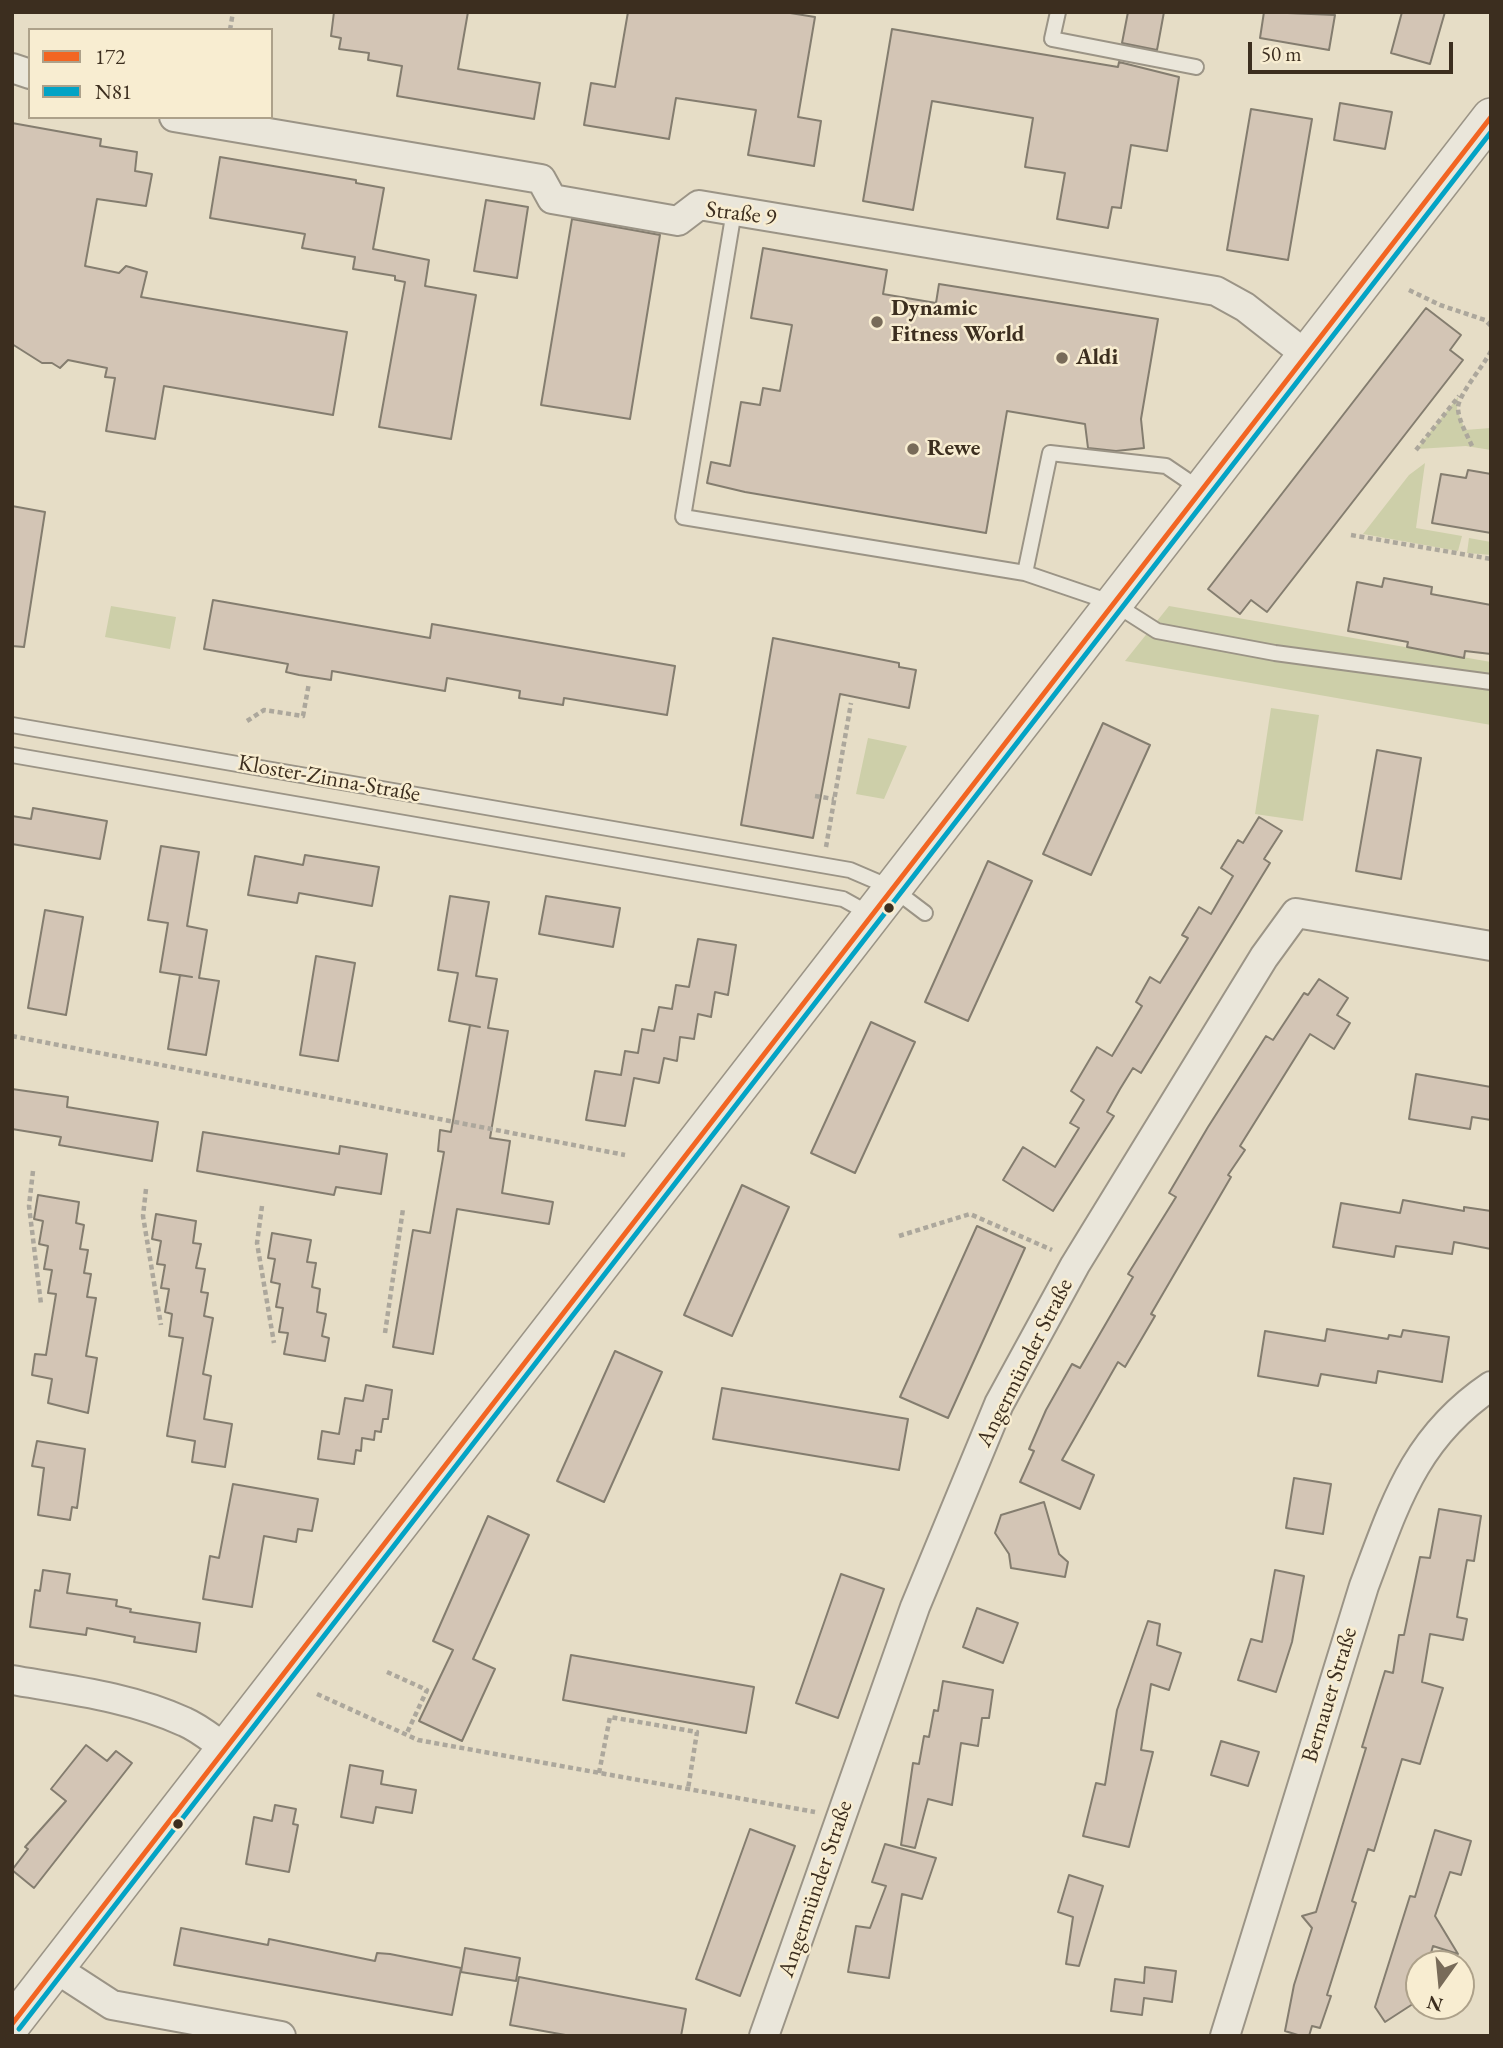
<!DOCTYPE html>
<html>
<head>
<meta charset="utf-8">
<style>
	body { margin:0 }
	#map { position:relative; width:1503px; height:2048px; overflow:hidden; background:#e6ddc6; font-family:"EB Garamond",serif }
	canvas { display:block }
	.frame { position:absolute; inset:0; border:14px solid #3c2e1f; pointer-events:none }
	.legend { position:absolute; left:28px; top:28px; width:245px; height:91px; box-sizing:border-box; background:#f8edd1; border:2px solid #ada18a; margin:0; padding:9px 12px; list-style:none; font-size:21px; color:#3c2e1f }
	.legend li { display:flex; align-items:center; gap:14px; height:35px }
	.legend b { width:35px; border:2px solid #ada18a }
	.north { position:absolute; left:1405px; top:1950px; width:70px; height:70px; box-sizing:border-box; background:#f8edd1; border:2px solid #ada18a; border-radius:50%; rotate:195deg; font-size:19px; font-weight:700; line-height:28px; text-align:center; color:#3c2e1f }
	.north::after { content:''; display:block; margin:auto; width:24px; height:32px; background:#786b59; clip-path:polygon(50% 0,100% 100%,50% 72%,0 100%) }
	.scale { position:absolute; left:1248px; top:42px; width:205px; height:32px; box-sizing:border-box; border:4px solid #3c2e1f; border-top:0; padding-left:9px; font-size:21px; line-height:24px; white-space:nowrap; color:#3c2e1f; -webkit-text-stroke:5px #f8edd1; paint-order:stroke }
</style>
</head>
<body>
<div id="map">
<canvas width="1503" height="2048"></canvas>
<div class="frame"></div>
<ul class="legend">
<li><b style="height:9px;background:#f26522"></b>172</li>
<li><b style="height:9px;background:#03a3c5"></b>N81</li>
</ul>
<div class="north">N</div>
<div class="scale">50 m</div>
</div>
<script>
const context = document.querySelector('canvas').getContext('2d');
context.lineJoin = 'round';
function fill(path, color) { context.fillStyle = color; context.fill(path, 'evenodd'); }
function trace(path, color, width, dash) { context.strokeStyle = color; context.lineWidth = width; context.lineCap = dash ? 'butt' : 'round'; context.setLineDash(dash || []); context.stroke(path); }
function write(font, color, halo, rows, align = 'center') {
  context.font = font + ' "EB Garamond",serif'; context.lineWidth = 5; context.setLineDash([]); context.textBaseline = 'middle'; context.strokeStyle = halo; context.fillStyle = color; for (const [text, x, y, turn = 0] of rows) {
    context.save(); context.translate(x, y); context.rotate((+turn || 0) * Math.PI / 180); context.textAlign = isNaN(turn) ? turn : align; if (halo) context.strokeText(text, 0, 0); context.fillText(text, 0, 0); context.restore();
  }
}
fill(new Path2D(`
	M1458,397L1457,409L1465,430L1491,428V450L1466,446L1417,449Z
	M1425,463L1416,528L1462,536L1458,551L1363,534L1409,475Z
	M1469,538L1491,542V555L1467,553Z
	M111,606L176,617L170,649L105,637Z
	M1169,606L1491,662V725L1125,661Z
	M1271,708L1319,715L1303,821L1255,814Z
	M868,738L907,746L884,799L856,794Z`), '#cdcfa9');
const building = new Path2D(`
	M334,12H468L458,69L540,83L534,119L397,96L402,66L368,60L369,53L339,49L341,38L331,36Z
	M628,12H784L815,17L798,117L821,121L814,166L748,155L756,110L676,98L669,139L584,125L591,83L615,87Z
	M1128,12H1164L1157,50L1122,43Z
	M1264,12L1335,15L1329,50L1260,38Z
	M1402,12H1445L1430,64L1391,53Z
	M892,29L1118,67L1119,62L1179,77L1167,151L1131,145L1121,208L1112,207L1108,228L1057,219L1065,173L1025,167L1033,118L932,101L913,210L863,201Z
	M1340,103L1392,112L1385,149L1334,140Z
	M1251,109L1312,119L1288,260L1227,250Z
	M12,123L101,139L100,146L137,152L135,171L152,174L146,206L97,199L85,266L119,273L126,266L147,272L141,297L347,332L333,415L164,386L155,439L106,431L115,378L105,377L107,368L68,360L60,368L52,363H42L12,344Z
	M220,157L356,180V183L384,188L373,249L429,260L425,286L476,295L451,439L379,427L405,282L395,280V276L353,269L355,257L302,248L305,234L210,218Z
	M486,200L528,207L517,278L474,271Z
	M572,219L660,235L630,419L541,405Z
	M763,248L887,270L883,294L936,303L939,284L1158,319L1141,419L1144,448L1116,451L1088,448L1085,424L1007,411L986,533L745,492L707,483L711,462L730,466L741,402L760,405L763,388L780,391L792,325L751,318Z
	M1426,308L1461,335L1450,350L1463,360L1267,612L1251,600L1240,614L1208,589Z
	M1468,470L1491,474V533L1432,523L1441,474L1466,478Z
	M12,506L45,512L24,647L12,646Z
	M1384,578L1432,587L1431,594L1491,605V654L1465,651L1464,658L1407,647L1408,642L1348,631L1357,582L1382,587Z
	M213,600L430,638L432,624L675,666L667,715L564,698L563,705L519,698L520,691L447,678L445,691L332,671L331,680L299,675L286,672L288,664L204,649Z
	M773,638L899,663V667L916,670L909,708L840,694L813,838L741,825Z
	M1103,723L1150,745L1091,875L1043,854Z
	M1377,750L1421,758L1401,879L1356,871Z
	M33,808L107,821L100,859L12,844V816L31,819Z
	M1259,817L1282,831L1264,859L1270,863L1141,1073L1133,1068L1120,1089L1107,1112L1114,1116L1053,1211L1003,1180L1023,1147L1055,1167L1079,1128L1070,1123L1084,1100L1071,1091L1097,1047L1112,1056L1142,1006L1136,1002L1150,977L1160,983L1188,938L1182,935L1199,907L1211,914L1233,876L1221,868L1238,840L1243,843Z
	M161,846L199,852L187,926L207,930L199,978L219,981L206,1055L168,1049L180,975L192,977L160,972L168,923L148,920Z
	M305,855L379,867L372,906L299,893L297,903L248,895L255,856L303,865Z
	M988,861L1032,881L968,1021L925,1002Z
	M450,896L489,902L476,976L497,979L488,1028L508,1031L490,1138L510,1141L502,1193L553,1202L549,1224L457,1209L433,1354L393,1347L413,1230L430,1233L444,1152L438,1151L440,1130L451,1132L470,1025L480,1027L449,1021L458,973L438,970Z
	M546,896L620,908L613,947L539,934Z
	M45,910L83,917L66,1015L28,1008Z
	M698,939L736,945L728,995L715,992L711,1017L698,1014L694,1039L680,1037L677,1061L664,1058L659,1083L634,1078L625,1126L586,1120L595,1071L621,1075L625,1051L638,1053L642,1029L654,1031L659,1007L672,1009L676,985L689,987Z
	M316,956L355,963L338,1061L300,1055Z
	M1319,979L1348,998L1337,1015L1350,1023L1334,1049L1310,1034L1240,1146L1245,1150L1228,1175L1231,1177L1151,1314L1155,1316L1125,1367L1118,1362L1062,1460L1094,1475L1080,1509L1020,1482L1034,1451L1029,1449L1046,1410L1072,1364L1080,1368L1133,1277L1128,1274L1176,1197L1169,1193L1208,1127L1266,1036L1273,1040L1304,993L1308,995Z
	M871,1022L915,1042L855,1173L811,1153Z
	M1416,1074L1491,1087V1120L1472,1117L1470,1129L1409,1119Z
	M12,1089L68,1097L67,1107L158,1122L152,1161L59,1145L61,1137L12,1129Z
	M203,1132L339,1154L340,1146L387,1154L381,1194L336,1187L334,1195L197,1171Z
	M742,1185L789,1207L732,1336L684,1315Z
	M38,1195L79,1202L76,1223L84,1225L80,1249L88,1250L84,1273L91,1274L87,1297L96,1298L86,1356L97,1358L88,1413L48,1403L52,1379L32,1375L35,1354L46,1355L56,1294L48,1293L52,1270L44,1269L48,1246L39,1244L43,1221L34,1219Z
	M1403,1200L1464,1211V1207L1491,1211V1249L1454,1242L1452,1254L1396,1246L1394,1257L1333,1247L1341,1203L1400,1213Z
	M156,1214L196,1221L193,1243L201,1244L196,1268L205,1269L201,1292L208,1293L204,1316L213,1318L203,1374L211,1376L204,1419L232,1424L225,1467L192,1462L195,1441L167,1436L183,1338L169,1336L172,1314L165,1312L169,1289L161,1288L165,1265L157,1264L161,1241L152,1239Z
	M977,1226L1025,1248L948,1418L900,1397Z
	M272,1233L311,1240L307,1262L316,1263L312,1287L320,1289L317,1312L326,1314L322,1336L329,1338L325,1361L284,1354L288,1333L279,1332L283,1308L276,1307L280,1284L271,1282L275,1259L268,1258Z
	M1327,1329L1388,1339L1389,1335L1401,1337L1403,1330L1449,1337L1442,1382L1378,1371L1376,1383L1321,1374L1318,1386L1258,1376L1265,1331L1325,1341Z
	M615,1351L662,1372L604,1502L557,1481Z
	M366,1385L392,1390L388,1419H383L381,1432L375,1431L374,1440L362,1438L361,1451L356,1450L354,1464L318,1459L322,1431L339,1434L345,1398L363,1401Z
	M722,1388L908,1419L899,1470L713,1439Z
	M37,1441L85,1449L77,1508L72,1507L70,1520L38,1515L44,1468L32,1466Z
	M1294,1478L1331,1484L1323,1534L1286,1528Z
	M233,1484L318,1499L312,1531L298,1529L296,1542L264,1536L252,1607L203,1599L210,1556L219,1558Z
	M1044,1502L1059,1554L1068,1562L1065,1577L1011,1568L1009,1554L995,1533L1001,1515Z
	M1439,1509L1481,1516L1474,1561L1467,1560L1457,1617L1467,1619L1463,1640L1430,1634L1422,1682L1443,1688L1420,1764L1402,1759L1374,1851L1368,1849L1352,1901L1356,1903L1327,1995L1331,1996L1320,2028L1312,2026L1309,2036H1301L1285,2031L1294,1985L1312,1928L1302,1916L1316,1912L1366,1748L1362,1747L1385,1671L1393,1673L1399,1635H1404L1420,1557L1430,1558Z
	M488,1516L529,1535L473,1659L495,1669L462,1741L419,1721L453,1650L433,1641Z
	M43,1570L70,1574L67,1593L117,1600L116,1606L131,1609L130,1612L200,1623L196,1652L134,1642L135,1637L87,1628L86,1635L30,1627L35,1590L40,1591Z
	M1275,1570L1304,1576L1292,1642L1276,1692L1238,1680L1251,1639L1262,1642Z
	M841,1574L884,1589L838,1718L796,1703Z
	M977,1608L1018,1623L1003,1663L963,1647Z
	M1148,1621L1160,1624L1157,1645L1181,1653L1169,1690L1151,1684L1141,1750L1153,1752L1129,1847L1083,1836L1096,1783L1105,1785L1117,1710Z
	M571,1655L754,1687L746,1733L563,1700Z
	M943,1681L993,1690L989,1718H982L978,1746L961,1743L952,1805L928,1799L915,1848L901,1845L913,1763L919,1764L924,1736L929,1737L934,1710L938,1711Z
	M1221,1741L1259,1752L1248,1786L1211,1775Z
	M86,1745L107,1761L116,1751L132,1763L34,1888L12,1870L28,1849L25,1847L66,1801L51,1789Z
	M350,1765L383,1771L381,1784L416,1790L412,1813L376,1807L373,1823L341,1817Z
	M275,1805L296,1809L293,1824L298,1825L289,1872L246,1864L254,1817L272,1821Z
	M750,1829L795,1846L740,1996L696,1979Z
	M1435,1830L1471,1841L1461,1875L1450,1872L1435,1916L1458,1954L1433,1946L1428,1964H1419V2000L1385,2022L1375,2007L1410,1896L1415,1897Z
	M885,1844L936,1858L922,1899L902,1894L889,1978L848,1972L856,1926L870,1928L886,1886L872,1882Z
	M1069,1875L1103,1886L1079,1966L1066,1964L1073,1917L1058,1912Z
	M181,1928L268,1945L269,1939L375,1961L377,1953L390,1954L461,1968L452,2015L174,1965Z
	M465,1948L520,1958L516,1981L461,1972Z
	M1145,1967L1176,1971L1172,2002L1144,1998L1142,2015L1111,2011L1115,1979L1144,1983Z
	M519,1977L686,2009L681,2036H571L510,2025Z`);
fill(building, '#d3c5b5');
trace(building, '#847d6f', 2);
const service = new Path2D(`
	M1058,12L1052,39L1196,67
	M734,211L683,517L1025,573L1113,603L1157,631L1275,653L1491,682
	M1025,573L1050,453L1166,466L1200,489
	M12,725L850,870L892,888L925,913
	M12,755L843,899L870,914`);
const minor = new Path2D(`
	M12,68L30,74
	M174,117L541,179L552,199L678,221L699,205L1216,291L1245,307L1305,354
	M12,1680C70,1690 131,1697 185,1722C199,1728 212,1739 225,1748
	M55,1968L112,2005L281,2036
	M764,2036L915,1607L999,1404L1075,1265L1264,957L1296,913L1491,946
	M1225,2036L1364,1586C1395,1504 1414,1438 1491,1386`);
const tertiary = new Path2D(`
	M12,2024L1491,117`);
trace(service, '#9b9486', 18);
trace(minor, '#9b9486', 32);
trace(tertiary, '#9b9486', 40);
trace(new Path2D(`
	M230,30L233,12
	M1409,290L1440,305L1485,320L1491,326
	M1472,446C1467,435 1459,421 1458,409C1457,396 1483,367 1491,351
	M1416,450L1459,396
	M1351,535L1491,559
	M247,721L264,710L303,716L309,683
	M815,796L834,799
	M826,847L851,703
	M12,1036L625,1155
	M33,1171L29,1206L41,1304
	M146,1189L143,1216L161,1325
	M262,1206L257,1243L274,1343
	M899,1236L970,1214L1052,1250
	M385,1333L403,1209
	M387,1672L427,1690L406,1735
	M317,1694L418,1740L815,1812
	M599,1773L610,1717L697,1732L688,1789`), '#aca79c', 4.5, [5, 3.5]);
trace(service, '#eae6da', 14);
trace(minor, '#eae6da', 28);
trace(tertiary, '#eae6da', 37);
trace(new Path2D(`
	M12,2024L1491,117`), '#f26522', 5);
trace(new Path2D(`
	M19,2029L1491,132`), '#03a3c5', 5);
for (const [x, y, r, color] of [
	[877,322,7,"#786b59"],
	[1062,358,7,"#786b59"],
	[913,449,7,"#786b59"],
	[889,908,6,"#3c2e1f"],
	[178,1824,6,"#3c2e1f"]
]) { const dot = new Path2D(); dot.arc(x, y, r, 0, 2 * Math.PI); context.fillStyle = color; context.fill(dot); trace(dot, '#f8edd1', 2.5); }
write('23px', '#3c2e1f', '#f8edd1', [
	["Straße 9",741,214,7],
	["Kloster-Zinna-Straße",329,779,10],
	["Angermünder Straße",1025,1363,-63],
	["Bernauer Straße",1330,1695,-73],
	["Angermünder Straße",816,1889,-71]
]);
write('bold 23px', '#3c2e1f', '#f8edd1', [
	["Dynamic",891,309],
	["Fitness World",891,335],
	["Aldi",1076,358],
	["Rewe",927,449]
], 'left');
</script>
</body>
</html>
